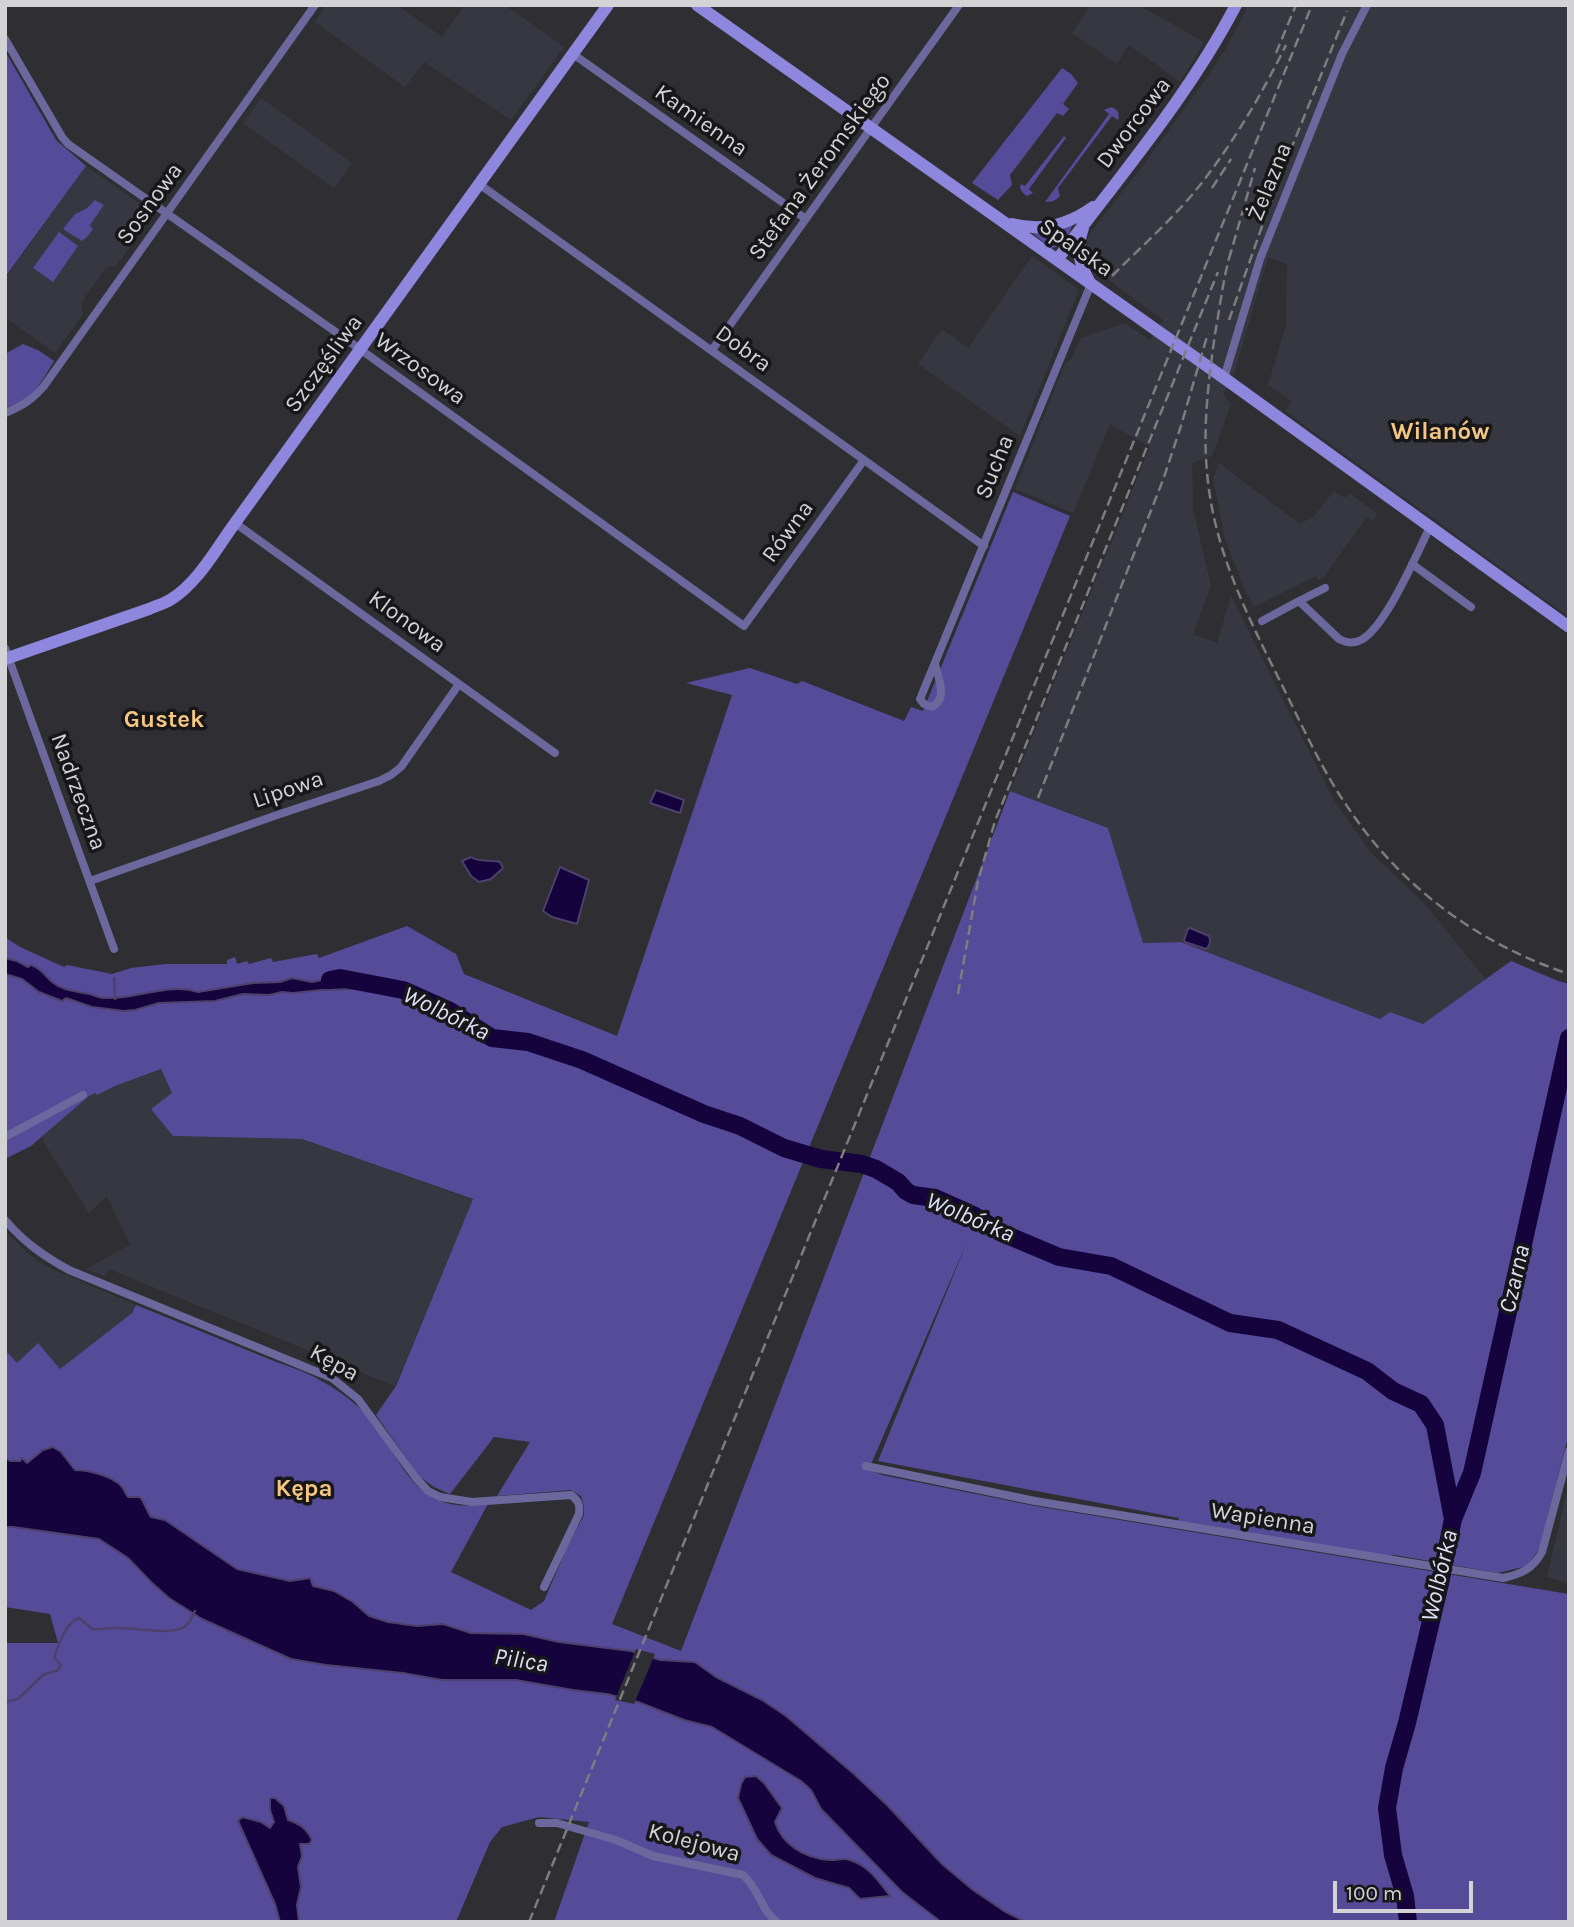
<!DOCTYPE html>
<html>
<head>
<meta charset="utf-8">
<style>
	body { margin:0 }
	#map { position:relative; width:1574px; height:1927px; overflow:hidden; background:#2f2f33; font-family:Karla,sans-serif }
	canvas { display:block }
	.frame { position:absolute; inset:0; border:7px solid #d3d3d6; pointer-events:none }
	.scale { position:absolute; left:1333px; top:1881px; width:140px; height:32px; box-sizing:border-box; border:4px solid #d3d3d6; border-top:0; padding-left:9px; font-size:21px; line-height:24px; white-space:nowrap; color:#d3d3d6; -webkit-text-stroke:5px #171719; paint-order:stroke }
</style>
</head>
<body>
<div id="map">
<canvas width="1574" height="1927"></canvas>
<div class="frame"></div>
<div class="scale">100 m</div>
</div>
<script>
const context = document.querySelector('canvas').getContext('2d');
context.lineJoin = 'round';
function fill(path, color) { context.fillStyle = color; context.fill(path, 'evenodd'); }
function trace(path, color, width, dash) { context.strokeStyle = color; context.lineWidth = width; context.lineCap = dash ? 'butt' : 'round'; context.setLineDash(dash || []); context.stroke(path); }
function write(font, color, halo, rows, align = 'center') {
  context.font = font + ' Karla,sans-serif'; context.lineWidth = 7; context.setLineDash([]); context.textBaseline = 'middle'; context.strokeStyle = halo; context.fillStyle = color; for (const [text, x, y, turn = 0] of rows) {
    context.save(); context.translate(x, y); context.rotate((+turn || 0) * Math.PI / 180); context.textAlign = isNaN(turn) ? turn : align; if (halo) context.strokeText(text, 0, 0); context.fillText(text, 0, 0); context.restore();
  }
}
fill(new Path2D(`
	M326,5H397L442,37L465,5H505L564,47L511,120L424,62L405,87L315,22Z
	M1091,5H1138L1204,42L1180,82L1129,45L1117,64L1072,33Z
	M1248,5H1569V617L1285,411L1292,401L1268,385L1286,325L1287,264L1268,257L1234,374L1223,394L1231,404L1212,456L1192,463L1193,509L1211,586L1193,634L1217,643L1231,596L1333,799L1371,853L1424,903L1487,981L1423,1024L1391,1012L1380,1019L1181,942L1142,943L1108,828L1010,791L1150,447L1110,424L1073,513L1015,489L1065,364L1072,358L1081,338L1125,323L1150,340L1163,320L1090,266L1086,255L1087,240L1090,233L1142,167L1209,75L1230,42Z
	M261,98L352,163L334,188L243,123Z
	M86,166L153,213L116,266L106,267L81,303L83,314L55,353L5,317V279Z
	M1032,256L1079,290L1020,436L918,364L942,329L968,348Z
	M1219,463L1300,524L1314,516L1334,491L1345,498L1349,493L1377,514L1373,520L1367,517L1323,578L1318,580L1316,576L1254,607L1244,588L1225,539L1213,478Z
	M161,1069L172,1093L173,1136L302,1139L473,1200L395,1386L109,1269L105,1276L86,1269L130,1245L107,1196L89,1213L41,1138L89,1096L95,1093L98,1095L115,1086Z
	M5,1231L24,1250L39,1262L54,1270L136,1305L132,1313L60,1369L17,1363L5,1350Z
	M1569,1484V1583L1547,1577Z`), '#373741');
fill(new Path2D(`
	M5,51L56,140L86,166L5,277Z
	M1062,68L1071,74L1078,83L1063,104L1069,109L1063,116L1057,113L1010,175L1012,185L998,200L972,183Z
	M1111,107C1118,109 1120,114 1118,120L1112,116L1058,188L1060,196C1056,201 1051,202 1045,202L1109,114L1104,110Z
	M1064,136L1066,138L1029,189L1033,193L1027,196L1023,193L1020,188L1021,184L1025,186Z
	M95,200L104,205L90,225L93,229L88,236L82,241L63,229L75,214L86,209Z
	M1072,225C1071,234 1060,248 1051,248L1032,233Z
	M59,232L78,246L53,282L33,268Z
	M23,344L38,350L54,361C39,386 34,398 5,408V354Z
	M1013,492L1070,516L612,1624L681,1651L1010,791L1108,828L1143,943L1181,942L1380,1019L1390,1012L1423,1024L1511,961L1558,981L1569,984V1433L1540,1547L1529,1564L1523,1567L1498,1573L1395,1555L1382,1556L1178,1522L1179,1518L878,1461L967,1242L869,1469L882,1475L1035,1506L1569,1594V1922H554L589,1822L539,1817L502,1827L490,1842L456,1922H5V1643H58L50,1614L5,1607V1350L17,1363L38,1343L60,1369L132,1313L136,1305C179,1322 221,1340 264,1357C283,1365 306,1371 323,1382C340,1391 357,1404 369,1418C408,1466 412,1515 488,1504L451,1572L531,1610L544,1601L568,1545L584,1515V1507L581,1496L571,1490L497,1496L530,1442L494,1437L450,1494L434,1487L419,1476L376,1415L396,1386L473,1199L302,1139L173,1136L151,1109L172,1093L161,1069L115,1086L97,1095L95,1093L89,1096L31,1146L5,1159V937L20,947L64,967L67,965L112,974L131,968L166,964H227V960L235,957L237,964L247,961L249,964L271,958L273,962L317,954L319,958L407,926L456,954L464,974L617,1036L732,695L686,683L750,668L794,683L797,684L802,681L904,721L911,707L923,711Z`), '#554b99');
const water = new Path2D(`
	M656,790L684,800L680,813L650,803Z
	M471,857C480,863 490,859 500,862L503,868L491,879L479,882L471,876L462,861Z
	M560,867L589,880L577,924L552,917L543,911Z
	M1190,928L1209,936C1211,940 1210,946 1206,949L1185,942L1184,940L1188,929Z
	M5,958L17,961L28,967L31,965C41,968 45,976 52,982C63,991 76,991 89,994C94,995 99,998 105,998C136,1000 168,982 198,992L253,983L280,982L292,978L312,982L332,978L341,974L347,973L352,975L355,989L322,990L293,993L282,992L269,995L243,994L215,1001L159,1003L135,1010L124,1011L92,1007L66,998L62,1001L39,992L22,979L5,974Z
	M53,1447L61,1452L75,1470C88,1470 107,1475 118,1483C123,1486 125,1493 128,1497H140C145,1503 146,1510 151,1517L165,1520L237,1569L290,1581L310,1578L313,1586L334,1591L353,1602L369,1616L388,1622L417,1626L443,1624L471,1633L523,1634L559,1642L631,1651L660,1660L695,1662L716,1677L762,1700L786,1716L854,1774L888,1806L942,1864L973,1890L1004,1911L1026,1922H941L902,1892L821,1809L811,1790L801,1781L712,1727L684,1720L638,1702L607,1694L573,1690L516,1680H442L403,1673L326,1665L291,1659L202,1619L169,1598L151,1582L128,1558L99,1539L13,1527H5V1458L10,1461H20L22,1458L27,1463L43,1450Z
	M756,1776L764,1783L782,1808L775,1822C782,1845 805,1858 829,1860C840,1861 843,1856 855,1862C870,1868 880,1883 890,1896L860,1899L849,1888L815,1878L771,1855L757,1839L738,1798L741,1784L745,1777Z
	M270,1798H275L284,1806L288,1820C300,1824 306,1828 312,1840L309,1844H300L302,1856L298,1867L301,1887L297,1905L299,1922H280L275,1904L238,1821L242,1817L261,1822L270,1828L274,1822L270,1810Z`);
fill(water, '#14033d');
trace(water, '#4d416b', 2);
fill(new Path2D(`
	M636,1649L655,1654L634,1704L615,1700Z`), '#2f2f33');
trace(new Path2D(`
	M114,978L115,999
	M5,1702L18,1699L43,1675L58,1670L61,1665L54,1657C60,1643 65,1623 79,1618L92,1629C100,1630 107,1628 114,1628C131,1627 168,1635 182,1628C189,1625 192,1617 195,1611`), '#4d416b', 2.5);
trace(new Path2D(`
	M330,980L340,978L403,990L450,1011L492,1038L528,1042L582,1060L704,1114L740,1126L784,1148L821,1159L862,1164L876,1169L898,1182L906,1191L913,1195L935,1198L975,1216L1002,1233L1059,1257L1111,1266L1230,1323L1278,1330L1367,1371L1393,1391L1421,1404L1435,1425L1453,1519L1440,1583L1407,1723L1394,1768L1387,1808L1393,1855L1405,1896L1408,1922
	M1453,1519L1472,1473L1569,1038`), '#14033d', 18);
trace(new Path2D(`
	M5,39L62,137L68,144L350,342L744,626L864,460
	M573,54L806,219
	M479,184L984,546
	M712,350L959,5
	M1224,378L1260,259L1342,54L1367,5
	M5,413C22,406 32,400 44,386L315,5
	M235,523L555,753
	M1412,564L1471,607
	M1299,601L1325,588
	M1262,621L1299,601L1339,639C1347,643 1353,644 1361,640C1386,627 1417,553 1430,527
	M5,648L114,949
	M935,664C939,680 948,698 932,707L924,704L920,699L1091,284
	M90,881L277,815L379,781L391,775L401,767L459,684
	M5,1137L83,1095
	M5,1220C25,1243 42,1255 69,1270L332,1378L358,1399L416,1478L428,1491L440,1497L472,1502L571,1495C579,1501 580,1505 579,1514L544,1587
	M866,1466L1035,1501L1503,1578C1521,1574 1533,1569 1542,1552L1569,1451
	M539,1823H557L616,1840L653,1856L743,1875C759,1889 761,1910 777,1922`), '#6c689e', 8);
trace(new Path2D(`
	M697,5L1224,378L1569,627
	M1012,224C1042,232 1068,225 1093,207
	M1083,228C1076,247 1079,263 1089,281
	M1057,260C1119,177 1188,97 1236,5
	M5,659L149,609C156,606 163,604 170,600C198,583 216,549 235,523L608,5`), '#8e87dd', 12);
trace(new Path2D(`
	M1276,53L1296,5
	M1212,188L1231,159
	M1231,251C1223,279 1220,307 1215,334C1208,384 1202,432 1208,482C1216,553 1247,615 1279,679C1301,723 1321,769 1349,809C1402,888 1479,944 1569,974
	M1229,259L1255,168
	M1112,276C1139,249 1167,224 1192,195C1229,150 1260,98 1286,45
	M1229,320L1278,181L1347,11
	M1038,798L1163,480L1180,429L1208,333
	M958,994L978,881L995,821L1218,272
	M529,1922L1312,5`), '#7d7d81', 2.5, [10, 5]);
write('23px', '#d3d3d6', '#171719', [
	["Kamienna",701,121,35],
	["Dworcowa",1134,123,-53],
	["Stefana Żeromskiego",820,167,-54],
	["Żelazna",1270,182,-68],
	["Sosnowa",150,204,-54],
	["Spalska",1076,248,35],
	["Dobra",743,349,36],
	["Szczęśliwa",324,364,-54],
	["Wrzosowa",420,369,36],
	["Sucha",995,467,-68],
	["Równa",788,532,-54],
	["Klonowa",407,622,36],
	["Lipowa",288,790,-19],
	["Nadrzeczna",78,792,70],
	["Kępa",334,1363,29],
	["Wapienna",1263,1519,9],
	["Kolejowa",694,1843,15]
]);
write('bold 24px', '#f4c682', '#171719', [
	["Wilanów",1440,432],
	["Gustek",164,720],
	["Kępa",304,1489]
]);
write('italic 24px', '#dedef5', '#171719', [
	["Wolbórka",446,1014,26],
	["Wolbórka",970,1218,23],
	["Czarna",1515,1279,-77],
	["Wolbórka",1440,1576,-77],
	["Pilica",521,1661,9]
]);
</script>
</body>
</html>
